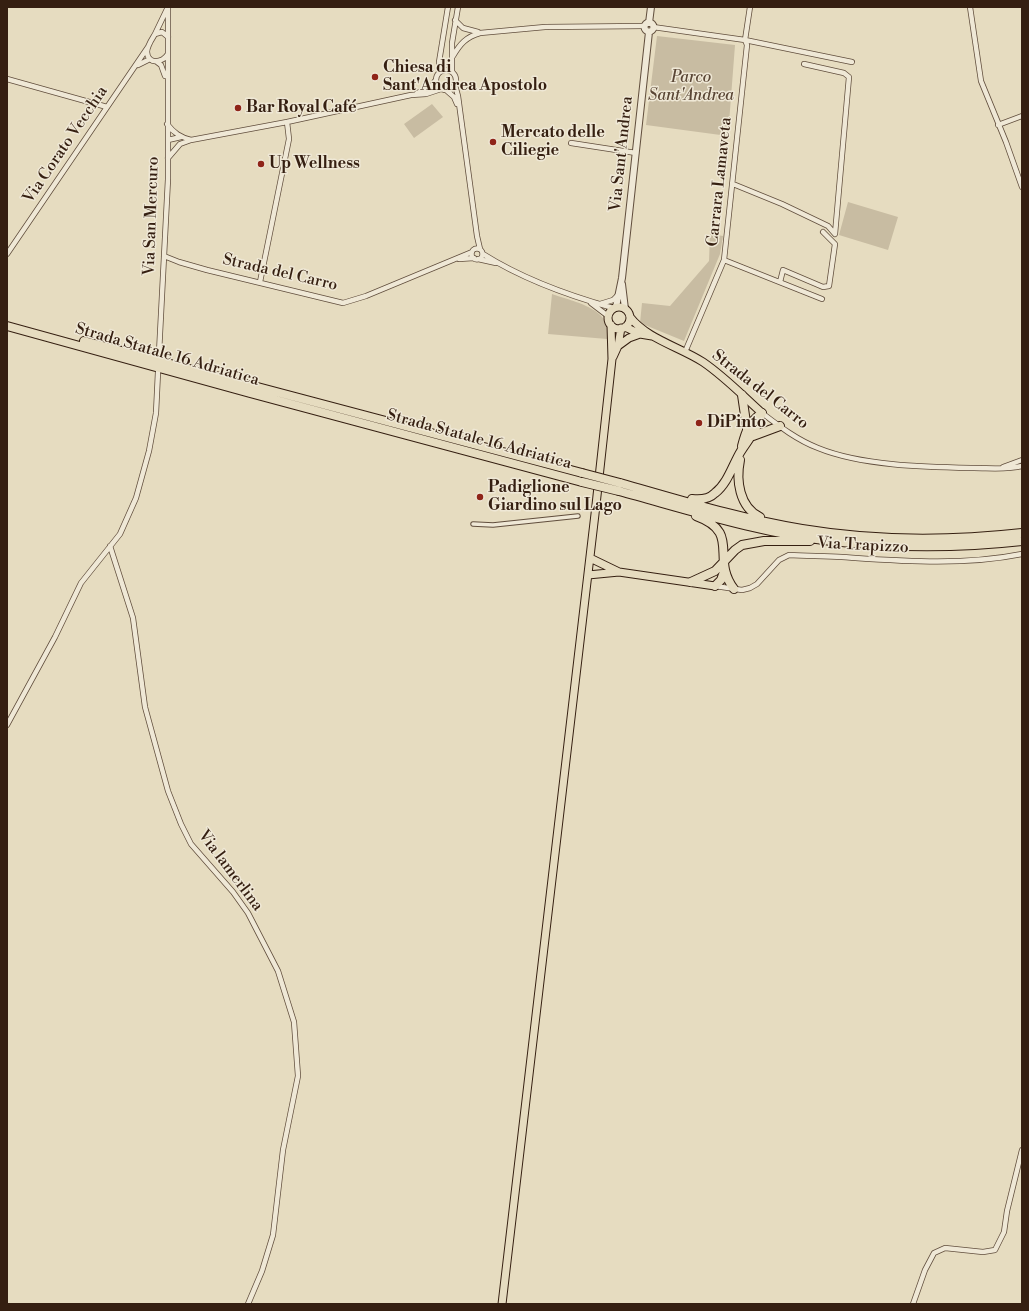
<!DOCTYPE html>
<html>
<head>
<meta charset="utf-8">
<style>
	body { margin:0 }
	#map { position:relative; width:1029px; height:1311px; overflow:hidden; background:#e6dcc0; font-family:"Libre Bodoni",serif }
	canvas { display:block }
	.frame { position:absolute; inset:0; border:8px solid #351f11; pointer-events:none }
</style>
</head>
<body>
<div id="map">
<canvas width="1029" height="1311"></canvas>
<div class="frame"></div>
</div>
<script>
const context = document.querySelector('canvas').getContext('2d');
context.lineJoin = 'round';
function fill(path, color) { context.fillStyle = color; context.fill(path, 'evenodd'); }
function trace(path, color, width, dash) { context.strokeStyle = color; context.lineWidth = width; context.lineCap = dash ? 'butt' : 'round'; context.setLineDash(dash || []); context.stroke(path); }
function write(font, color, halo, rows, align = 'center') {
  context.font = font + ' "Libre Bodoni",serif'; context.lineWidth = 3; context.setLineDash([]); context.textBaseline = 'middle'; context.strokeStyle = halo; context.fillStyle = color; for (const [text, x, y, turn = 0] of rows) {
    context.save(); context.translate(x, y); context.rotate((+turn || 0) * Math.PI / 180); context.textAlign = isNaN(turn) ? turn : align; if (halo) context.strokeText(text, 0, 0); context.fillText(text, 0, 0); context.restore();
  }
}
fill(new Path2D(`
	M657,36L735,45L728,136L646,125Z
	M432,104L443,117L414,138L404,124Z
	M848,202L898,217L888,250L839,235Z
	M710,234L723,236L720,254L684,341L640,323L642,303L670,306L709,261Z
	M552,294C574,302 615,309 607,339L548,334Z`), '#c8bca2');
const pedestrian = new Path2D(`
	M473,524L493,525L578,516`);
const minor = new Path2D(`
	M970,7L981,81L1006,142L1022,187
	M455,20L463,28L478,32
	M653,27L745,40L852,62
	M155,34L167,9
	M168,37L162,32L155,34C152,39 147,46 147,52C148,65 162,63 168,54V7
	M453,56C460,44 466,37 480,33L545,27L644,26
	M157,62L161,65L165,76
	M138,65L150,59
	M436 80a10 10 0 1 1 20 0a10 10 0 1 1-20 0Z
	M452,71V43L458,7
	M439,72V62L448,7
	M7,79L107,107
	M455,85L458,96L477,236L480,249
	M446,90L454,97L457,104
	M417,93L431,87L435,81
	M167,124C174,133 180,137 191,140
	M998,125L1022,116
	M168,140L181,137
	M571,143L636,153
	M168,158L180,144L191,140L287,122L411,95L426,94L441,89
	M733,184L782,204L828,226L835,234L849,77L844,73L804,64
	M471.5 254a5.5 5.5 0 1 1 11 0a5.5 5.5 0 1 1-11 0Z
	M7,254L148,47
	M483,254C521,278 570,296 613,308
	M164,256L179,262L207,270L343,303L366,296L472,252
	M459,259L474,258
	M478,259L496,263
	M724,260L822,299
	M260,282L289,139L287,122
	M780,282L783,270L823,287L829,286L835,244L823,232
	M591,303L608,316
	M600,304L613,300L618,295
	M685,352L724,260L747,45L745,40L750,7
	M159,353L168,179V54
	M762,413C779,426 797,440 818,448C862,466 927,467 974,468C990,468 1006,470 1022,466
	M1003,467L1022,460
	M110,546L133,618L145,707L168,791L181,824L191,844L233,892L248,913L278,971L294,1022L298,1076L283,1150L273,1235L262,1271L248,1304
	M715,586L742,590L750,588L757,584L779,560L789,555C807,556 824,556 842,557C902,561 962,566 1022,554
	M7,725L55,637L81,583L120,534L136,498L149,451L156,413L158,372
	M913,1304L925,1270L934,1253L945,1248L983,1252L995,1250L1004,1232L1007,1211L1022,1150`);
const tertiary = new Path2D(`
	M644.5 27a4.5 4.5 0 1 1 9 0a4.5 4.5 0 1 1-9 0Z
	M649,23L651,7
	M622,284L625,309
	M616,307L622,278L649,32`);
const primary = new Path2D(`
	M608 318a11 11 0 1 1 22 0a11 11 0 1 1-22 0Z
	M630,317C647,339 680,347 703,362C725,377 742,395 762,413
	M625,327L640,334L652,336
	M618,346L629,338L640,334
	M613,357L618,346L621,328
	M590,558L619,572
	M588,575L619,572L715,586
	M502,1304L595,514L612,359L611,325`);
const trunk = new Path2D(`
	M7,326L250,393L582,482
	M84,341L582,473
	M742,395L747,429
	M753,436L780,426
	M742,446C746,431 749,422 762,413
	M740,460C736,480 739,507 760,517
	M620,483C680,500 741,519 802,529C874,541 950,541 1022,533
	M619,491C689,510 760,533 831,541C895,548 959,548 1022,541
	M692,499C700,500 709,499 715,493C728,483 733,464 741,451C751,436 756,431 762,413
	M696,516C742,533 710,557 734,589
	M691,582L715,571L735,550L742,545L764,541H810
	M715,586L721,580L724,572`);
trace(pedestrian, '#614e3d', 5.5);
trace(minor, '#614e3d', 6);
trace(tertiary, '#614e3d', 8);
trace(primary, '#351f11', 9);
trace(trunk, '#351f11', 10);
trace(pedestrian, '#efe8d6', 3.5);
trace(minor, '#efe8d6', 4.5);
trace(tertiary, '#efe8d6', 6);
trace(primary, '#e6dcc0', 7);
trace(trunk, '#e6dcc0', 8);
const trunkBridge = new Path2D(`
	M582,473L620,483
	M582,482L619,491`);
trace(trunkBridge, '#351f11', 10, []);
trace(trunkBridge, '#e6dcc0', 8);
for (const [x, y, r, color] of [
	[375,77,4,"#8f2418"],
	[238,108,4,"#8f2418"],
	[493,142,4,"#8f2418"],
	[261,164,4,"#8f2418"],
	[699,423,4,"#8f2418"],
	[480,497,4,"#8f2418"]
]) { const dot = new Path2D(); dot.arc(x, y, r, 0, 2 * Math.PI); context.fillStyle = color; context.fill(dot); trace(dot, '#efe8d6', 1.5); }
write('bold 16px', '#351f11', '#efe8d6', [
	["Chiesa di",383,68],
	["Sant'Andrea Apostolo",383,86],
	["Bar Royal Café",246,108],
	["Mercato delle",501,133],
	["Ciliegie",501,151],
	["Up Wellness",269,164],
	["DiPinto",707,423],
	["Padiglione",488,488],
	["Giardino sul Lago",488,506]
], 'left');
write('italic 16px', '#5a4635', '#efe8d6', [
	["Parco",691,78],
	["Sant'Andrea",691,96]
]);
write('16px', '#351f11', '#efe8d6', [
	["Via Corato Vecchia",66,145,-56],
	["Via Sant'Andrea",622,154,-84],
	["Carrara Lamaveta",720,182,-84],
	["Via San Mercuro",152,216,-88],
	["Strada del Carro",280,273,13],
	["Strada Statale 16 Adriatica",167,355,16],
	["Strada del Carro",760,390,38],
	["Strada Statale 16 Adriatica",479,440,15],
	["Via Trapizzo",863,546,3],
	["Via lamerlina",230,871,53]
]);
</script>
</body>
</html>
